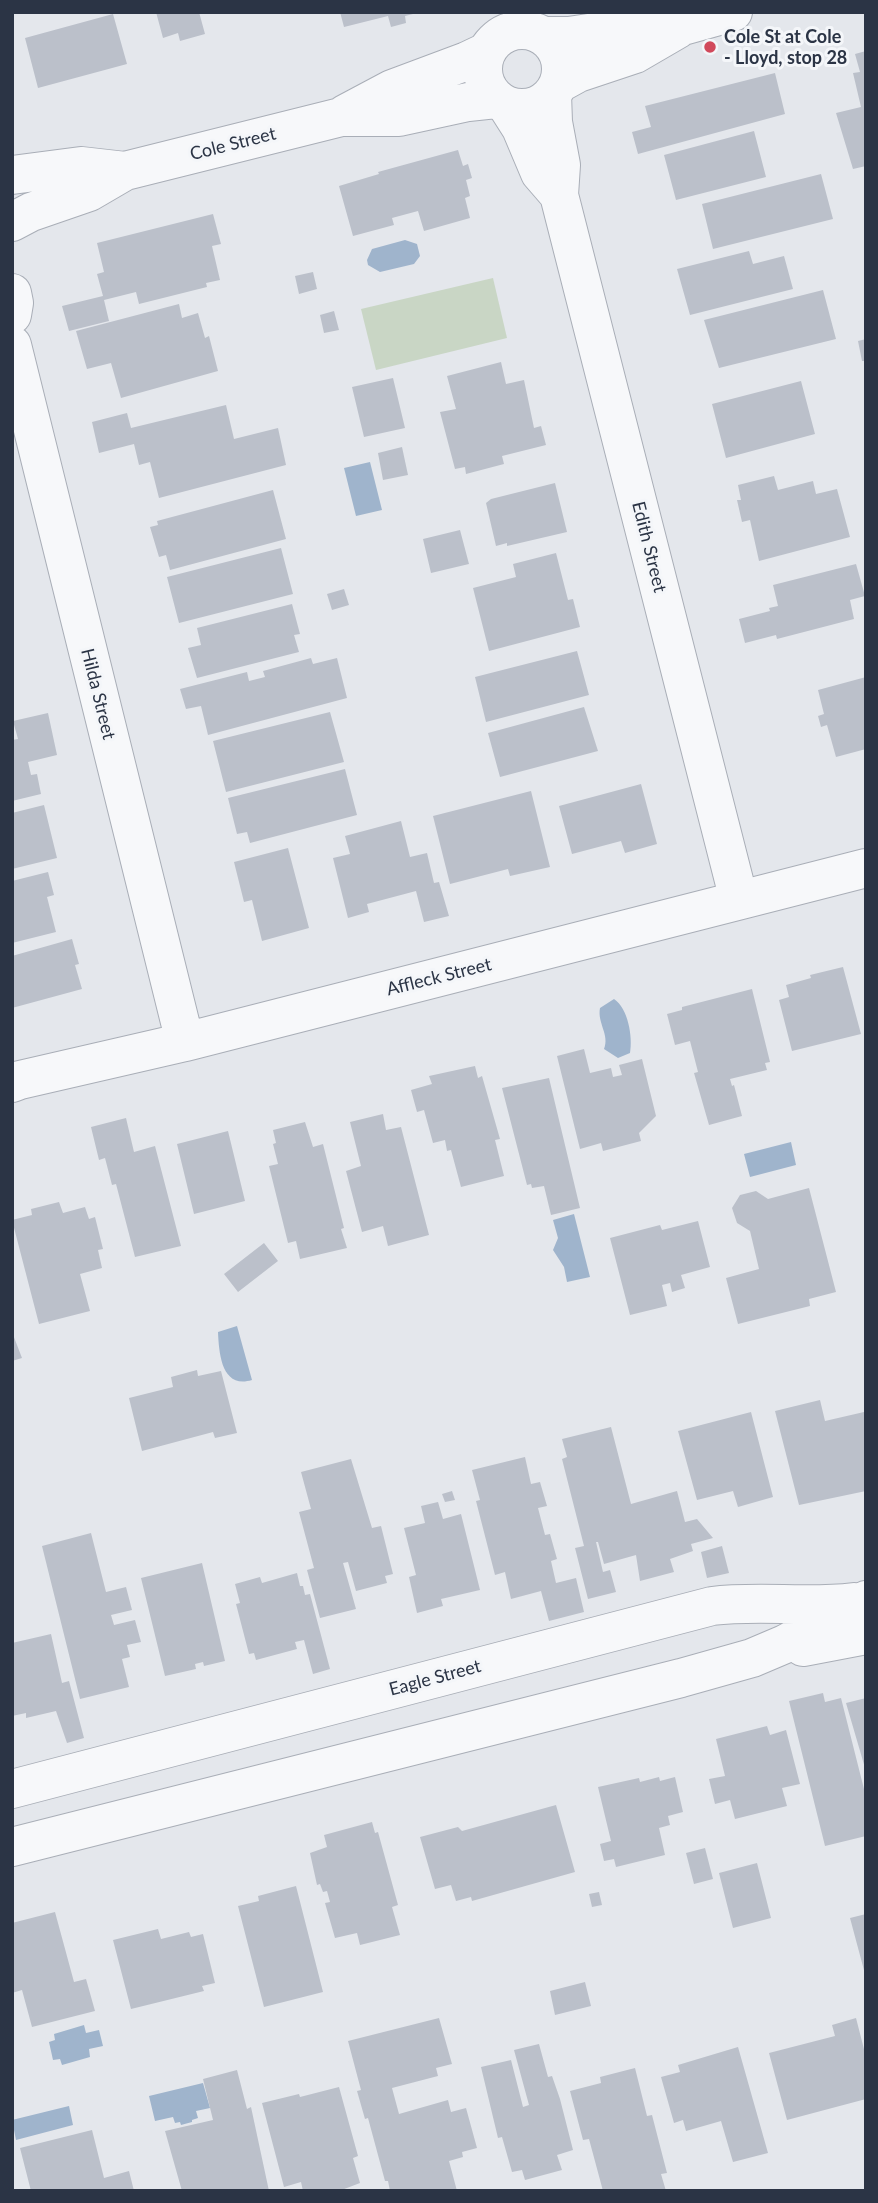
<!DOCTYPE html>
<html>
<head>
<meta charset="utf-8">
<style>
	body { margin:0 }
	#map { position:relative; width:878px; height:2203px; overflow:hidden; background:#e4e7ec; font-family:Lato,sans-serif }
	canvas { display:block }
	.frame { position:absolute; inset:0; border:14px solid #2b3445; pointer-events:none }
</style>
</head>
<body>
<div id="map">
<canvas width="878" height="2203"></canvas>
<div class="frame"></div>
</div>
<script>
const context = document.querySelector('canvas').getContext('2d');
context.lineJoin = 'round';
function fill(path, color) { context.fillStyle = color; context.fill(path, 'evenodd'); }
function trace(path, color, width, dash) { context.strokeStyle = color; context.lineWidth = width; context.lineCap = dash ? 'butt' : 'round'; context.setLineDash(dash || []); context.stroke(path); }
function write(font, color, halo, rows, align = 'center') {
  context.font = font + ' Lato,sans-serif'; context.lineWidth = 6; context.setLineDash([]); context.textBaseline = 'middle'; context.strokeStyle = halo; context.fillStyle = color; for (const [text, x, y, turn = 0] of rows) {
    context.save(); context.translate(x, y); context.rotate((+turn || 0) * Math.PI / 180); context.textAlign = isNaN(turn) ? turn : align; if (halo) context.strokeText(text, 0, 0); context.fillText(text, 0, 0); context.restore();
  }
}
fill(new Path2D(`
	M493,278L507,338L376,370L361,309Z`), '#c9d6c5');
fill(new Path2D(`
	M405,240L417,244L420,256L414,264L380,272L368,265L367,260L372,249Z
	M370,462L382,510L356,516L344,468Z
	M614,999C628,1008 633,1037 630,1053L618,1058L604,1049C610,1035 597,1023 600,1008Z
	M791,1142L796,1165L750,1177L744,1154Z
	M574,1214L590,1277L567,1282L564,1267L553,1250L558,1238L553,1220Z
	M237,1326L252,1380C222,1389 219,1355 218,1332Z
	M84,2025L86,2033L99,2030L103,2046L89,2049L90,2057L62,2065L60,2059L53,2060L49,2042L55,2040L54,2034Z
	M203,2083L210,2108L196,2111L198,2118L192,2120V2122L181,2125L180,2122L175,2123L173,2117L155,2121L149,2096Z
	M69,2106L73,2125L16,2140L12,2120Z`), '#9fb4cc');
fill(new Path2D(`
	M156,12H199L205,34L180,41L178,33L163,38Z
	M340,12H417V13L405,16L406,23L391,27L388,16L344,27Z
	M113,14L127,64L38,88L25,38Z
	M866,51V166L853,169L836,113L861,107L853,73L860,72L855,54Z
	M775,73L785,114L638,154L632,132L651,127L645,106Z
	M754,131L766,177L676,200L664,155Z
	M458,150L463,166L468,164L472,178L466,180L470,196L465,198L470,218L424,231L418,211L392,218L394,225L353,236L339,186L379,174L378,172Z
	M821,174L833,219L713,249L702,204Z
	M213,214L221,244L212,246L220,280L206,283L207,287L139,304L136,292L104,300L109,321L69,331L62,306L103,296L97,274L104,272L97,243Z
	M749,251L753,264L784,256L793,289L690,315L677,269Z
	M313,272L317,289L299,294L295,276Z
	M823,290L836,339L719,368L704,320Z
	M179,304L182,318L198,313L205,338L209,336L218,371L121,398L111,363L87,369L76,331Z
	M334,311L339,330L324,333L320,315Z
	M866,339V361H862L858,341Z
	M501,362L506,384L524,380L534,428L541,426L546,445L502,456L504,464L466,474L465,467L455,469L440,412L456,409L447,376Z
	M393,378L405,428L364,437L352,387Z
	M801,381L815,434L726,458L712,404Z
	M226,405L234,439L278,428L286,465L159,498L150,462L139,465L134,444L99,453L92,422L127,413L131,428Z
	M402,447L408,475L383,480L378,453Z
	M774,476L778,490L813,481L816,494L837,489L850,537L759,561L750,520L742,522L737,500H741L738,485Z
	M555,483L567,532L507,546V543L496,546L486,503L491,499Z
	M273,490L286,539L170,570L166,555L159,557L150,527L158,525L157,521Z
	M460,530L469,564L431,573L423,539Z
	M281,548L293,594L179,623L167,577Z
	M556,553L568,600L573,599L580,627L489,651L473,588L516,577L513,564Z
	M856,564L865,596L850,600L854,619L777,639L776,635L745,643L739,619L770,611L769,608L778,606L773,585Z
	M344,589L349,605L332,610L327,594Z
	M292,604L300,634L294,635L299,652L197,678L188,648L201,645L197,628Z
	M577,651L589,695L486,722L475,677Z
	M311,658L313,664L337,658L347,698L208,735L201,706L186,709L180,689L247,672L249,681L265,677L263,671Z
	M866,677V749L836,757L827,725L821,727L818,716L824,714L818,690Z
	M584,707L598,751L500,777L488,733Z
	M330,712L344,762L226,792L213,741Z
	M48,713L57,755L28,762L31,775L37,774L41,794L12,801V740L18,739L13,721Z
	M345,769L357,815L250,843L247,832L237,834L228,798Z
	M641,784L657,844L625,853L621,841L572,854L559,806Z
	M531,791L550,867L510,876L508,869L450,884L433,816Z
	M44,805L57,858L12,869V813Z
	M401,821L410,857L427,853L434,883L439,882L449,916L424,922L416,891L367,904L369,912L348,918L333,858L350,854L345,836Z
	M288,848L309,928L262,941L252,900L244,902L234,862Z
	M48,872L54,895L47,897L56,932L12,943V881Z
	M72,939L79,964L75,965L82,989L12,1008V956Z
	M843,967L861,1034L792,1051L779,1000L789,997L786,985L811,978L810,975Z
	M752,989L770,1062L765,1063L767,1070L730,1079L732,1086L734,1085L742,1116L709,1125L694,1073L698,1072L690,1041L675,1045L667,1014L682,1010V1007Z
	M584,1049L590,1073L611,1068L613,1077L622,1075L619,1065L642,1059L656,1116L639,1133L641,1141L603,1151L601,1143L580,1149L557,1056Z
	M475,1066L478,1078L482,1076L500,1139L495,1140L504,1176L461,1187L451,1150L447,1151L445,1140L433,1143L424,1110L417,1112L411,1090L432,1084L429,1076Z
	M549,1078L580,1208L551,1215L544,1186L532,1188L531,1184L527,1185L502,1088Z
	M383,1114L386,1130L401,1127L429,1235L388,1246L383,1226L362,1232L346,1171L361,1166L350,1122Z
	M126,1118L134,1152L155,1146L181,1246L135,1257L116,1184L112,1185L105,1158L99,1160L91,1127Z
	M305,1122L313,1147L323,1144L344,1228L341,1229L347,1248L300,1259L296,1241L288,1243L269,1166L278,1164L273,1144L276,1143L273,1130Z
	M228,1131L245,1201L194,1214L177,1144Z
	M809,1188L836,1292L809,1299L810,1306L738,1324L726,1278L759,1269L750,1231L737,1223L732,1208L740,1195L756,1191L768,1199Z
	M59,1202L63,1213L85,1207L89,1219L95,1217L103,1249L98,1250L102,1268L80,1274L90,1311L39,1324L12,1220L32,1215L31,1209Z
	M698,1221L710,1267L681,1275L685,1288L672,1292L670,1283L662,1285L667,1306L630,1315L610,1238L660,1225L662,1230Z
	M264,1243L278,1261L238,1292L224,1274Z
	M12,1332L22,1358L12,1361Z
	M197,1370L198,1376L221,1371L237,1433L215,1438L213,1432L142,1451L129,1398L173,1387L171,1377Z
	M820,1400L825,1421L864,1412L866,1491L799,1505L775,1411Z
	M751,1412L773,1497L738,1507L733,1491L697,1500L678,1431Z
	M611,1427L631,1504L677,1491L685,1522L697,1519L713,1538L691,1544L693,1551L670,1559L674,1572L640,1581L636,1555L604,1564L598,1542H596L603,1572L610,1570L616,1592L588,1599L575,1548L584,1546L562,1459L567,1457L562,1439Z
	M525,1457L531,1484L540,1482L547,1506L538,1508L545,1535L550,1534L557,1559L551,1561L556,1583L576,1578L584,1612L549,1621L541,1591L511,1599L505,1572L495,1575L476,1501L480,1500L472,1470Z
	M351,1459L372,1528L381,1526L393,1574L385,1576L387,1583L356,1591L348,1562L343,1563L356,1609L320,1618L307,1570L314,1568L299,1512L311,1509L301,1472Z
	M452,1491L455,1500L445,1502L442,1494Z
	M438,1502L443,1519L461,1514L480,1590L441,1599L443,1606L417,1613L409,1577L416,1575L404,1528L425,1523L421,1506Z
	M91,1533L106,1592L126,1587L132,1610L111,1615L114,1625L135,1620L141,1642L127,1645L130,1657L122,1659L129,1687L80,1699L42,1546Z
	M722,1546L729,1573L707,1578L701,1552Z
	M202,1563L225,1661L204,1666L203,1662L195,1664L196,1669L165,1676L141,1578Z
	M297,1573L300,1586H303L305,1595L310,1594L330,1669L313,1674L304,1640L295,1642L297,1649L256,1660L254,1653L249,1654L236,1604L240,1603L235,1584L260,1577L262,1583Z
	M51,1634L62,1683L69,1681L84,1738L67,1743L56,1711L26,1718V1713L12,1716V1643Z
	M823,1693L825,1702L841,1698L866,1797V1836L825,1846L789,1701Z
	M866,1698V1768H865L846,1703Z
	M767,1726L770,1735L786,1730L800,1784L782,1788L787,1806L735,1819L730,1800L715,1804L709,1779L725,1776L716,1739Z
	M659,1777L660,1781L675,1777L683,1812L668,1816L670,1825L659,1828L665,1855L616,1867L614,1859L604,1861L600,1844L611,1841L598,1787L639,1778L640,1782Z
	M556,1805L575,1872L472,1901L471,1897L456,1901L451,1885L435,1889L420,1837L458,1827L462,1831Z
	M372,1822L375,1833L378,1832L398,1905L392,1907L400,1935L360,1945L357,1933L335,1938L325,1903L330,1902L327,1891L323,1892L320,1884L317,1885L310,1853L327,1847L324,1835Z
	M705,1848L713,1879L694,1884L686,1853Z
	M757,1863L771,1918L733,1928L719,1873Z
	M296,1886L323,1992L264,2007L238,1906L259,1901L258,1896Z
	M599,1892L602,1905L592,1907L589,1894Z
	M55,1912L74,1982L86,1979L95,2011L32,2027L22,1990L12,1993V1923Z
	M866,1914V1974H865L850,1918Z
	M158,1929L161,1939L189,1932L191,1937L203,1934L215,1983L202,1986L204,1991L131,2009L113,1940Z
	M585,1982L591,2006L555,2015L550,1991Z
	M439,2018L452,2064L436,2068L438,2076L392,2088L399,2114L448,2100L451,2112L466,2108L477,2148L462,2152L463,2157L449,2161L457,2191H390L388,2181H385L368,2118L365,2119L357,2091L361,2090L348,2041Z
	M856,2018L866,2057V2099L787,2120L769,2053L835,2036L832,2025Z
	M539,2044L548,2077L552,2076L560,2099L573,2150L557,2155L562,2170L525,2180L522,2170L512,2172L502,2137L498,2138L481,2067L511,2060L523,2107L529,2105L514,2050Z
	M738,2047L768,2153L733,2162L721,2121L686,2131L683,2120L674,2123L661,2077L680,2072L678,2065Z
	M635,2068L647,2116L652,2115L667,2173L661,2174L666,2191H603L589,2139L583,2140L570,2091L601,2083L600,2077Z
	M237,2070L247,2109L251,2107L269,2191H182L165,2131L213,2120L203,2079Z
	M339,2087L358,2156L353,2158L360,2183L339,2191H303L301,2182L284,2187L262,2103L299,2094L300,2097Z
	M92,2130L104,2178L129,2171L134,2191H31L20,2148Z`), '#bbc0ca');
const minor = new Path2D(`
	M483 69a39 39 0 1 1 78 0a39 39 0 1 1-78 0Z
	M545,36H569L628,27L683,26L733,12
	M558,84L578,73L635,54L678,29
	M552,94L553,122L561,165L559,195L739,900
	M507,106L521,128L540,173L559,195
	M345,114L392,89L467,61L486,52
	M12,175L81,166L125,171
	M12,222L31,212L89,192L125,171L341,117H399L468,102L496,99
	M12,293L14,303L12,315
	M12,345L185,1042
	M12,1083L20,1080L185,1042L866,868
	M803,1647L866,1635
	M12,1789L712,1606C759,1600 807,1608 854,1602
	M12,1847L681,1678L752,1658L785,1644L866,1600`);
trace(minor, '#a9aeb7', 40);
trace(minor, '#f7f8fa', 38);
for (const [x, y, r, color] of [
	[710,47,7,"#d1495b"]
]) { const dot = new Path2D(); dot.arc(x, y, r, 0, 2 * Math.PI); context.fillStyle = color; context.fill(dot); trace(dot, '#f4f6f9', 2.5); }
write('bold 18px', '#2b3445', '#f4f6f9', [
	["Cole St at Cole",724,37],
	["- Lloyd, stop 28",724,58]
], 'left');
write('18px', '#2b3445', '#f4f6f9', [
	["Cole Street",233,144,-14],
	["Edith Street",649,547,76],
	["Hilda Street",98,694,76],
	["Affleck Street",439,977,-14],
	["Eagle Street",435,1678,-15]
]);
</script>
</body>
</html>
